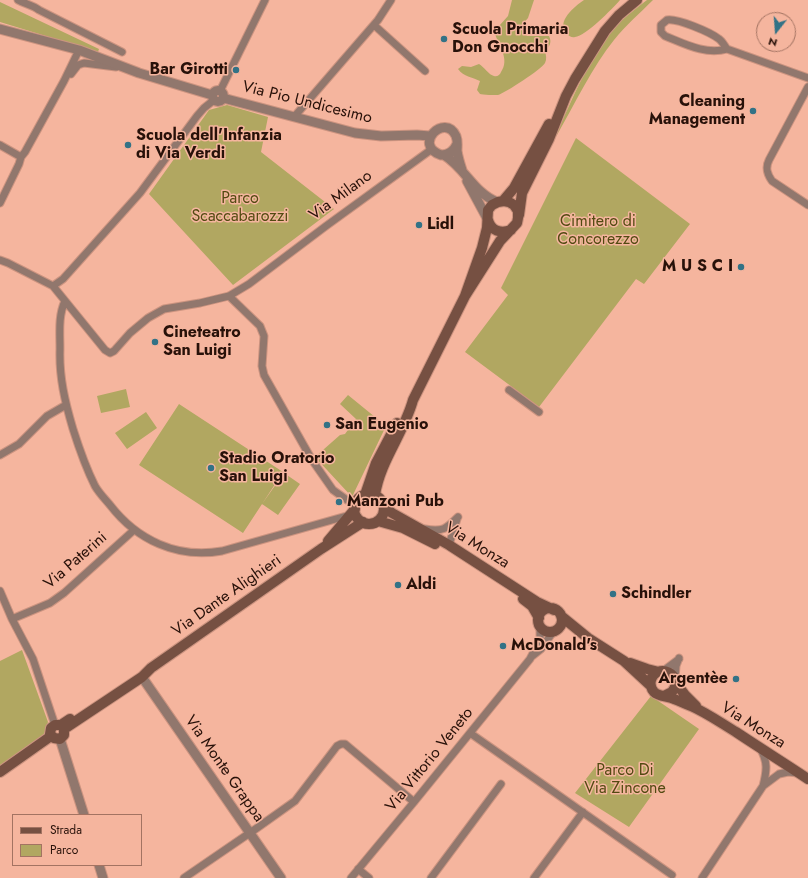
<!DOCTYPE html>
<html>
<head>
<meta charset="utf-8">
<style>
	body { margin:0 }
	#map { position:relative; width:808px; height:878px; overflow:hidden; background:#f5b59e; font-family:Jost,sans-serif }
	canvas { display:block }
	.legend { position:absolute; left:12px; top:814px; width:130px; height:52px; box-sizing:border-box; background:#f5b59e; border:1px solid #a37362; margin:0; padding:5px 7px; list-style:none; font-size:12px; color:#281109 }
	.legend li { display:flex; align-items:center; gap:8px; height:20px }
	.legend b { width:20px; border:1px solid #a37362 }
	.north { position:absolute; left:756px; top:12px; width:40px; height:40px; box-sizing:border-box; background:#f5b59e; border:1px solid #a37362; border-radius:50%; rotate:197deg; font-size:11px; font-weight:700; line-height:16px; text-align:center; color:#281109 }
	.north::after { content:''; display:block; margin:auto; width:14px; height:18px; background:#327286; clip-path:polygon(50% 0,100% 100%,50% 72%,0 100%) }
</style>
</head>
<body>
<div id="map">
<canvas width="808" height="878"></canvas>
<ul class="legend">
<li><b style="height:5px;background:#765042"></b>Strada</li>
<li><b style="height:11px;background:#b1a761"></b>Parco</li>
</ul>
<div class="north">N</div>
</div>
<script>
const context = document.querySelector('canvas').getContext('2d');
context.lineJoin = 'round';
function fill(path, color) { context.fillStyle = color; context.fill(path, 'evenodd'); }
function trace(path, color, width, dash) { context.strokeStyle = color; context.lineWidth = width; context.lineCap = dash ? 'butt' : 'round'; context.setLineDash(dash || []); context.stroke(path); }
function write(font, color, halo, rows, align = 'center') {
  context.font = font + ' Jost,sans-serif'; context.lineWidth = 3; context.setLineDash([]); context.textBaseline = 'middle'; context.strokeStyle = halo; context.fillStyle = color; for (const [text, x, y, turn = 0] of rows) {
    context.save(); context.translate(x, y); context.rotate((+turn || 0) * Math.PI / 180); context.textAlign = isNaN(turn) ? turn : align; if (halo) context.strokeText(text, 0, 0); context.fillText(text, 0, 0); context.restore();
  }
}
fill(new Path2D(`
	M512,0H534L528,18L522,25V30L527,36H549C552,42 550,46 545,51C546,55 547,59 545,63C542,69 505,93 498,95C496,95 482,95 480,94L477,90L480,81C472,77 464,77 458,69L462,66L471,67L479,64C484,67 489,75 494,76C497,77 500,75 501,72C510,59 499,46 495,34L499,26L508,16Z
	M584,0H620C612,9 586,36 575,37C572,38 569,36 567,34C555,22 575,6 584,0Z
	M647,0H653C640,13 626,25 614,40C593,66 574,105 557,135L555,137C573,98 589,56 618,24C627,15 637,8 647,0Z
	M0,2L99,49L98,52L0,22Z
	M227,105L268,117L261,152L334,209L233,285L149,194L209,110Z
	M576,138L690,224L644,284L636,279L539,407L465,352L508,295L501,288Z
	M126,389L130,407L101,413L97,396Z
	M348,395L386,426L352,497L315,457L340,435L345,434L356,419L340,404Z
	M179,404L283,472L243,533L139,465Z
	M146,412L157,428L127,449L115,433Z
	M284,473L300,484L278,515L262,504Z
	M22,650L48,722L44,735L0,766V661Z
	M651,696L699,729L629,827L575,793Z`), '#b1a761');
const minor = new Path2D(`
	M18,0C25,4 33,5 39,10L122,52
	M374,25L425,71
	M727,49C724,45 722,41 719,39C710,32 677,18 667,20L661,25V32L665,36C685,44 705,55 727,49L808,78
	M71,74L78,65L84,63L116,67
	M808,87L769,160C765,168 767,174 772,181L808,205
	M220,91L265,0
	M294,117L378,20L391,0
	M0,145L21,157
	M0,203L19,164L21,157L25,152L64,81L79,50
	M0,260L8,263L53,286L105,350L110,353L114,351L130,333L148,318L164,309L200,303L229,296L249,284L326,226L432,149
	M53,286L63,279L140,193L197,116L204,108L214,100
	M229,296L260,326L264,336L262,366L264,375L312,460L333,490L347,500
	M65,301C58,316 60,333 60,349C59,377 65,402 73,429C79,448 86,468 95,486C99,493 105,499 110,505C137,540 177,559 222,551L350,515
	M509,390L539,412
	M0,455L19,444L47,416L66,405
	M425,529C443,532 446,529 458,517
	M449,545L457,519
	M0,591L12,619L33,659L55,725
	M12,619L50,603L64,593L134,530
	M531,657L541,649L553,632
	M663,671L679,659
	M675,679L676,666L679,658
	M470,733L672,875
	M760,748C768,762 767,770 763,786
	M358,869L369,878
	M184,878L257,828L295,801L337,746L341,744H345L414,802
	M351,878L414,802L530,659L540,640V626
	M431,878L501,784
	M534,878L583,812
	M702,878L763,786L779,774L788,772L798,773`);
const tertiary = new Path2D(`
	M0,29L79,50L139,73L212,95
	M212.5 96a5.5 5.5 0 1 1 11 0a5.5 5.5 0 1 1-11 0Z
	M223,98L355,133L381,136L417,135L430,136
	M457,144C454,151 449,155 441,155C412,145 445,112 456,136C458,141 457,146 457,151C458,157 460,164 462,170
	M444,155C465,168 474,193 497,202
	M467,181L488,220
	M142,677L281,878
	M60,739L84,815
	M99,865L103,878`);
const secondary = new Path2D(`
	M503,201L514,188L549,124
	M519,215L522,193L549,139L566,96L575,79L605,31L619,15L637,0
	M488,220C491,231 501,234 511,230
	M354 509a15 15 0 1 1 30 0a15 15 0 1 1-30 0Z
	M365,495L376,463L397,423
	M375,495C380,461 404,433 413,400L465,296L500,241L517,223L518,218V211L514,205L509,202L504,201L498,202L492,205L488,210L487,228L482,248L465,296
	M384,507L392,513L449,545L537,602L554,610
	M378,521L403,528L435,544
	M328,541L355,509
	M523,599L532,606L539,618
	M538 620a12 12 0 1 1 24 0a12 12 0 1 1-24 0Z
	M561,616L588,638L624,661L651,686
	M630,663L647,669L659,672
	M676,683L685,695L696,706
	M664,696L672,692C686,674 656,662 651,680C650,684 651,689 654,692C659,697 668,696 674,699C680,701 685,704 691,706C707,713 721,723 736,732C760,748 784,763 808,779
	M61,725L64,729V735L60,739L54,738L50,734L51,728L55,725H61L70,719
	M64,729L142,677L151,668L321,549L363,522
	M0,772L51,736`);
trace(minor, '#cc9480', 9);
trace(tertiary, '#cc9480', 11);
trace(secondary, '#cc9480', 12);
trace(minor, '#91776d', 7);
trace(tertiary, '#91776d', 9);
trace(secondary, '#765042', 10);
for (const [x, y, r, color] of [
	[444,39,4,"#327286"],
	[236,70,4,"#327286"],
	[753,111,4,"#327286"],
	[128,145,4,"#327286"],
	[419,225,4,"#327286"],
	[741,267,4,"#327286"],
	[155,342,4,"#327286"],
	[327,425,4,"#327286"],
	[211,468,4,"#327286"],
	[339,502,4,"#327286"],
	[398,585,4,"#327286"],
	[613,594,4,"#327286"],
	[503,646,4,"#327286"],
	[736,679,4,"#327286"]
]) { const dot = new Path2D(); dot.arc(x, y, r, 0, 2 * Math.PI); context.fillStyle = color; context.fill(dot); trace(dot, '#f5b59e', 1.5); }
write('bold 16px', '#281109', '#f5b59e', [
	["Scuola Primaria",452,30],
	["Don Gnocchi",452,48],
	["Bar Girotti",228,70,"right"],
	["Cleaning",745,102,"right"],
	["Management",745,120,"right"],
	["Scuola dell'Infanzia",136,136],
	["di Via Verdi",136,154],
	["Lidl",427,225],
	["M U S C I",733,267,"right"],
	["Cineteatro",163,333],
	["San Luigi",163,351],
	["San Eugenio",335,425],
	["Stadio Oratorio",219,459],
	["San Luigi",219,477],
	["Manzoni Pub",347,502],
	["Aldi",406,585],
	["Schindler",621,594],
	["McDonald's",511,646],
	["Argentèe",728,679,"right"]
], 'left');
write('16px', '#281109', '#f5b59e', [
	["Via Pio Undicesimo",307,103,14],
	["Via Milano",341,196,-36],
	["Via Monza",477,546,32],
	["Via Paterini",76,561,-41],
	["Via Dante Alighieri",227,596,-35],
	["Via Monza",753,726,32],
	["Via Vittorio Veneto",430,760,-51],
	["Via Monte Grappa",224,769,55]
]);
write('16px', '#524a11', '#f5b59e', [
	["Parco",240,199],
	["Scaccabarozzi",240,217],
	["Cimitero di",598,222],
	["Concorezzo",598,240],
	["Parco Di",625,771],
	["Via Zincone",625,789]
]);
</script>
</body>
</html>
